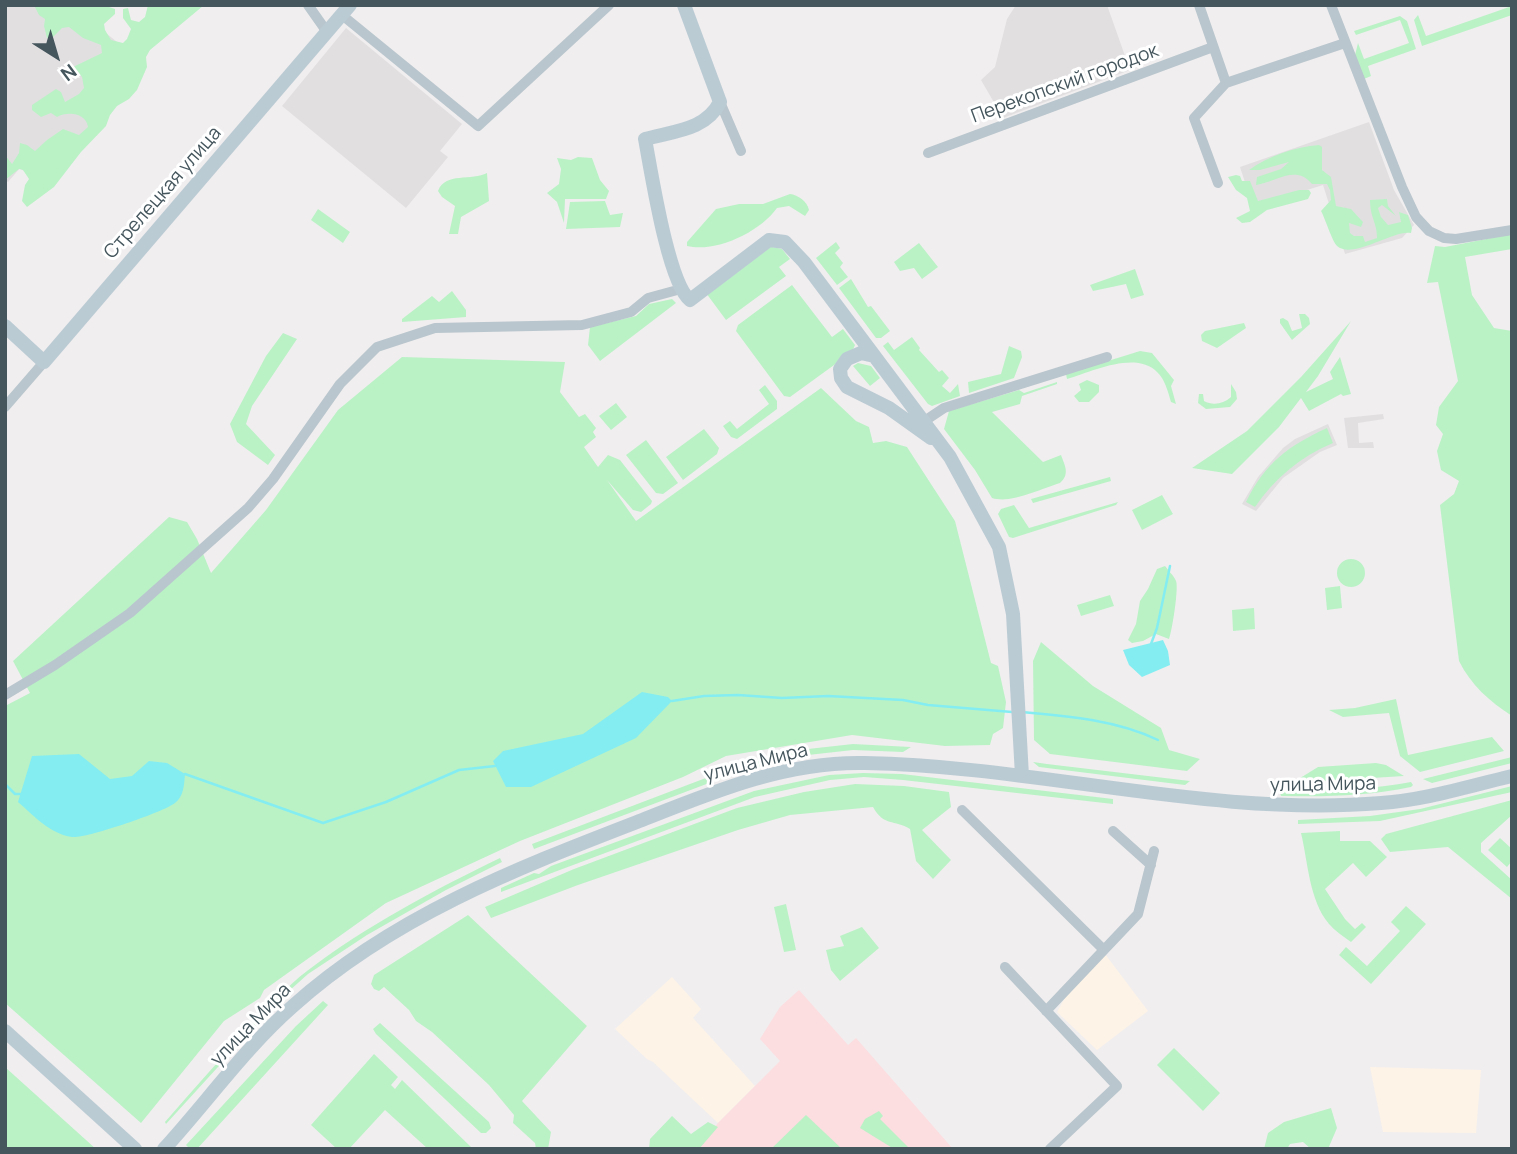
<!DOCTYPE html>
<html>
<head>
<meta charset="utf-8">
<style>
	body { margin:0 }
	#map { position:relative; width:1517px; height:1154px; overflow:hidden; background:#f1eeef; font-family:Manrope,sans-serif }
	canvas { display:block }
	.frame { position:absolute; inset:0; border:7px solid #45565d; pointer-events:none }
	.north { position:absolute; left:21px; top:21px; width:70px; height:70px; -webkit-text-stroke:5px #fff; paint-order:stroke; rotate:143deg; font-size:19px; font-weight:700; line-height:28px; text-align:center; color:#45565d }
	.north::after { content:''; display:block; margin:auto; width:24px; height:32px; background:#45565d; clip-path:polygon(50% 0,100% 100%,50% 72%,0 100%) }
</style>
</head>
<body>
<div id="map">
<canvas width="1517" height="1154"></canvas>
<div class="frame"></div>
<div class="north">N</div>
</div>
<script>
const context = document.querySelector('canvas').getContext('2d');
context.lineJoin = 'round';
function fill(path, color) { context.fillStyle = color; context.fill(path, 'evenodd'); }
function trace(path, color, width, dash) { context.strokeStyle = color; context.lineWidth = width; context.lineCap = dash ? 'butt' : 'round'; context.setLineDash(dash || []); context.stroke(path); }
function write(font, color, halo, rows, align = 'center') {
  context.font = font + ' Manrope,sans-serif'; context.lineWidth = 6; context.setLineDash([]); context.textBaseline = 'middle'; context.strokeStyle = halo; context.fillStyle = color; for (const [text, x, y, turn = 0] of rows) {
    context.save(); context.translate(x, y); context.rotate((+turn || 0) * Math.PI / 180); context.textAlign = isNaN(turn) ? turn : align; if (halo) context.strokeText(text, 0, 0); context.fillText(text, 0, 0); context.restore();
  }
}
fill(new Path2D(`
	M1105,954L1148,1011L1097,1050L1057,1012L1071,987Z
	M672,977L701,1009L693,1018L755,1086L718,1123L653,1062L647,1059L615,1029Z
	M1370,1067L1481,1070L1476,1133L1383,1132Z`), '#fdf3e7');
fill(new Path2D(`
	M5,5H71L147,66L43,187L20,168L8,182L5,180Z
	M1016,5H1107L1130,70L1003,118L981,80L995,67L1007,19Z
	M346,28L462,124L440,151L448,157L406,208L282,106Z
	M1369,122L1394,190L1414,225L1402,238L1345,254L1323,185L1253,207L1240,167Z
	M1383,414L1384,419L1358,423L1359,443L1373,442L1374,448H1348L1344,418Z
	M1328,424L1337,445L1320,452L1283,478L1256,511L1242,504L1258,477L1283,448L1295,439Z`), '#e2dfe1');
fill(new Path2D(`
	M799,990L848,1045L856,1038L953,1149H698L718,1123L780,1061L760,1039L780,1007Z`), '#fcdde0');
fill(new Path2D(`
	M34,5H103L115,9V14L104,24L105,30L111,40L123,43L127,39L131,29L123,18V9L128,8L131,20L139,22L145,17L148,5L203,6L150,50L146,57L147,67L137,90L129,99L117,106L110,115L106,126L81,152L54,187L27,207L22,201L25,185L29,179L23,170L19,169L5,180V155L12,164L19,153L20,143L27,145L35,151L47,140L63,129L79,135L88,127C86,113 68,111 57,117L51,113L41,117L32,110V105L56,89L61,92L65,102L79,94L84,88L82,77L73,67L102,53L101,45L83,38L69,27L62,28L53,37L47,38L44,26L45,19L39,15Z
	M1512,6V15L1422,46L1414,20L1418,15L1426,36Z
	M1400,16L1407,21L1416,49L1368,66L1371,76L1364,79L1355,55L1358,43L1364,59L1409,43L1400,20L1356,35L1354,31Z
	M1319,145L1322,147V170L1331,177L1336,206L1351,209L1363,222L1361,227L1349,223L1350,233L1354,236H1363L1365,242L1377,238C1377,222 1370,218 1370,200L1387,199L1388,206L1396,216L1382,205L1378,208L1381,217L1388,225L1401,222L1399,212L1408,215L1412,228L1411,233C1394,229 1353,260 1337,246C1332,241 1325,218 1321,211L1331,200L1330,190L1327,184H1312C1296,164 1276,182 1256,185L1257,177L1281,169L1289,162L1260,170H1249C1268,156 1295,147 1319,145Z
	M578,157L592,158L600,180L609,191L606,199H565L564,223L557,202L547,193L559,184L561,169L557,158L571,160Z
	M487,173L489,201L461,217L458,234H449L455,206L442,197L438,191C445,172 472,181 487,173Z
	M1236,175L1240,176L1242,181H1250L1258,201L1299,190H1309L1311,193L1308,199L1267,210L1250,222L1242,223L1236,218L1250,211L1247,198L1236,190L1228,177Z
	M790,194C798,195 807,201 809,210L805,216L789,206L777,208C760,232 716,253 687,246V242L716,209L739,204H763Z
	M605,201L610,215L623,213L620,227L566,229L570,202Z
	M318,209L350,232L343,243L311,220Z
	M1512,234V249L1465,257L1472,295L1494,328L1512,331V716C1489,701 1471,685 1459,661L1440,505L1454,494L1459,481L1441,470L1437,451L1443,434L1436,425L1439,407L1458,381L1438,282L1427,283L1435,246L1445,247Z
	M836,242L840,248L835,253L843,263L840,267L848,277L837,285L816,258Z
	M919,243L938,267L922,279L914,268L900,271L894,262Z
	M768,246L782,249L790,259L779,267L786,276L726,320L706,293Z
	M1135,269L1144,295L1131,299L1126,284L1093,291L1090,285Z
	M851,279L868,307L871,306L890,331L881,338H876L839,288Z
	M792,285L832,337L843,329L855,345L852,352L790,397L784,396L736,331L738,325Z
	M452,291L466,310V317L402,322V319L432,296L439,302Z
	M672,299L676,303L600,361L588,345L590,327L636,316L649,304Z
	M1299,314H1305L1309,318L1310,324L1292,340L1280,323V319L1283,318L1288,321L1292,331L1302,328Z
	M1351,321L1318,376L1306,392L1333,379L1330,372L1340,357L1351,394L1343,396L1341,394L1309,411L1301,398L1279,427L1232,474L1192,468L1247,431L1301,377Z
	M1244,323L1246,328L1217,348L1202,341L1201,335L1205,331Z
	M283,333L297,339L252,406L246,424L275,455L268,465L237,442L230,424L266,356Z
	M912,337L920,348L919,350L939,372L942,370L949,378L942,386L950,393L958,384L960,396L932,406L928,404L883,346L888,342L894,350Z
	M1009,346L1021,351L1022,357L1014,378L969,393L968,382L1001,374Z
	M1140,351L1152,353L1174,380L1171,386L1176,404L1171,402C1168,392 1165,379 1157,372C1136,350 1091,372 1067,379L1066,374Z
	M402,357L565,362L560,392L579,417L585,414L596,428L593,432L596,437L584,447L598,467L608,455L620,460L652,501L651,504L641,512L633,510L607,480L636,521L821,388L856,421L869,427L873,443L886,441L907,447L955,521L991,663L998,666L1006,702L1003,728L993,734L990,745L945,746L852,735L726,756L683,777L520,841L386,903L264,990L260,998L224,1021L141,1123L5,1003V706L30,693L13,661L169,517L187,522L197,539L211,573L266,510L338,410Z
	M858,363L871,366L880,378L870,386L853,366Z
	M1087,380L1099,385V392L1089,402H1079L1074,396L1081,390L1079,384Z
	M1057,382V384L1022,396L1020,404L992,412L1043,462L1061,455C1065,466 1070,474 1060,483C1040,489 1011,504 992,498L975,470L944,429L949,411L1019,390L1024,393Z
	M1231,384L1236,392L1237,399L1230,407L1206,409L1198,403L1199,394H1203L1204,401C1213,406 1223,404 1231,397Z
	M765,385L777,401V409L737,439L731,437L723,426L730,421L737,429L769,404L759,390Z
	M616,403L627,417L611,430L599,416Z
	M1327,428L1333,443C1300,457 1275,478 1255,507L1246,502C1265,463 1288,446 1327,428Z
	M704,429L719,448L717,454L683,480L666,457Z
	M646,440L678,483L663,494L656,493L626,455Z
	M1110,477L1111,481L1033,503L1031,499Z
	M1162,495L1173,514L1142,530L1132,510Z
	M1118,502L1116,505L1013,538L1009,537L998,514L1001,509L1014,505L1029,528Z
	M1337 573a14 14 0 1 1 28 0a14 14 0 1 1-28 0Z
	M1165,566C1168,570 1174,576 1176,581C1179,587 1172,632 1169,639L1156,634L1143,641L1132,643L1128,640L1136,624L1140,601L1148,589L1157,569Z
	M1340,586L1342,608L1327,610L1325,588Z
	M1110,595L1114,606L1081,616L1077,605Z
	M1254,608L1255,629L1233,631L1232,610Z
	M1041,642L1093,686L1161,728L1169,750L1200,759L1187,771L1050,754L1034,740L1033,661Z
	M1396,699L1408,755L1492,737L1504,751L1420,772L1400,756L1389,713L1343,717L1329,710L1355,708Z
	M853,744L911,747L903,752L853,750L808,755L741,771L534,849L532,844L740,765L808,749Z
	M1512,757V763L1432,783L1423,779Z
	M1033,762L1047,764L1190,781L1185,785L1039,767Z
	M1376,763L1386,765L1404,776L1292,783L1318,767Z
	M863,773L902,774L1113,799V804L903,780L864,777L830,780L755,797L501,892V888L534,873L539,874L551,866L754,791L829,775Z
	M1411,782L1413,785L1411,787C1368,796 1326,797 1281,796L1280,793L1283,790C1327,791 1367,790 1411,782Z
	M855,784L904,786L949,792L951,807L922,830L951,860L933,879L916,861L910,829C894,819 884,827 873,807L790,815L738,830L578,885L491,918L485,907L574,869L737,808L804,792Z
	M1512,786V792L1380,821L1298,824V820L1370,816L1420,809Z
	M1512,800V815L1481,843V852L1512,880V899L1448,847L1390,852L1381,839L1386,834Z
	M1340,831V841H1370L1387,857L1366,877L1353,863L1325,889L1345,919L1355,929L1362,923L1366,927L1351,942C1343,936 1335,931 1329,924C1309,900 1308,862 1301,833Z
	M1500,838L1512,849V861L1507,867L1488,850Z
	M500,858L502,862L446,890L367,935L308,974L279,1000L166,1124L165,1122C194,1089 223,1055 254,1023C271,1005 287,986 307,971C366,926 434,890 500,858Z
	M786,904L796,950L784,952L774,907Z
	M1406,906L1426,924L1371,984L1339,955L1346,947L1367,966L1400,931L1391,922Z
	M468,915L587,1026L522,1101L551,1132L548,1149H536L535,1143L513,1123L514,1115L489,1085L432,1032L416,1021L409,1010L384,987L379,991L374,989L371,984L374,975Z
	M862,927L879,948L840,981L831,970L826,950L844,946L840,936Z
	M323,1001L328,1005L197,1149H190L186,1145L296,1026Z
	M380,1023L489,1122L491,1128L486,1133H481L376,1034L373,1029Z
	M1174,1048L1220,1093L1203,1111L1157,1065Z
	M374,1054L398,1077L391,1085L395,1089L402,1080L471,1147L469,1149H428L385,1110L349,1149H337L311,1125Z
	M5,1067L96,1149H5Z
	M1331,1108L1337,1128L1328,1149H1311L1303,1142L1290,1144L1287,1149H1264L1268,1133L1284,1122Z
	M879,1111L883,1116L880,1119L910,1149H894L860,1128L865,1119Z
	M806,1115L842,1149H771Z
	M672,1116L691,1134L708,1122L718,1127L699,1149H649L650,1139Z`), '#baf2c6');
fill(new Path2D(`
	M1163,640L1168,651L1170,665L1142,677L1129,665L1123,650Z
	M642,692L668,697L672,701L636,738L531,787H506L493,761L503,751L583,734Z
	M79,754L110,779L132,776L149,761L167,763L185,774C184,785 184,796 175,803C164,812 85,839 72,837C50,834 33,815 18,802L32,756Z`), '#84edf1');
trace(new Path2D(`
	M1151,644L1157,628L1170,566
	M672,701L704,696L738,695L782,698L828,696L903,700L928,705L1012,712
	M1022,712C1068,716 1117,720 1158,740
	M185,774L323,823L386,802L459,770L495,766
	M6,785L15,794H20`), '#84edf1', 2.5);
trace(new Path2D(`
	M308,5L327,32
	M1199,5L1226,83
	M1331,5L1402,187L1416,217L1429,231L1444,238L1456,239L1512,230
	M342,15L478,126L609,5
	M720,102L741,151
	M928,153L1213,47
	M1218,183L1194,118L1226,83L1345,43
	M5,407L44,362
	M920,424L944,408L1107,357
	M5,695L55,665L130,613L248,508L273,479L340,384L377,347L435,328L582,325L631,312L648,298L681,289
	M962,810L1104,950
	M1113,831L1151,865
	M1005,967L1117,1086L1050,1149
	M1046,1011L1138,914L1154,851`), '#b9c6cd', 10);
trace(new Path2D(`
	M684,5L720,102C706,130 674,131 645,139C651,170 668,283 690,300L769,240L785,242L804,262L950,457L999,547L1013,614L1022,776
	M5,326L44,362L350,5
	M874,356L861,353L847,359L840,369L841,378L847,387L889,408L931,438
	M5,1031L135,1149
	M164,1149C207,1102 245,1048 293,1006C392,917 515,869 637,822C710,793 785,761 865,763C1038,766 1208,817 1381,803C1426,800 1469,786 1512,776`), '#bbcbd4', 14);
write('19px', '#45565d', '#fff', [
	["Перекопский городок",1065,84,-20],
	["Стрелецкая улица",163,193,-49],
	["улица Мира",756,763,-14],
	["улица Мира",1323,785,-1],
	["улица Мира",251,1025,-46]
]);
</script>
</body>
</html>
